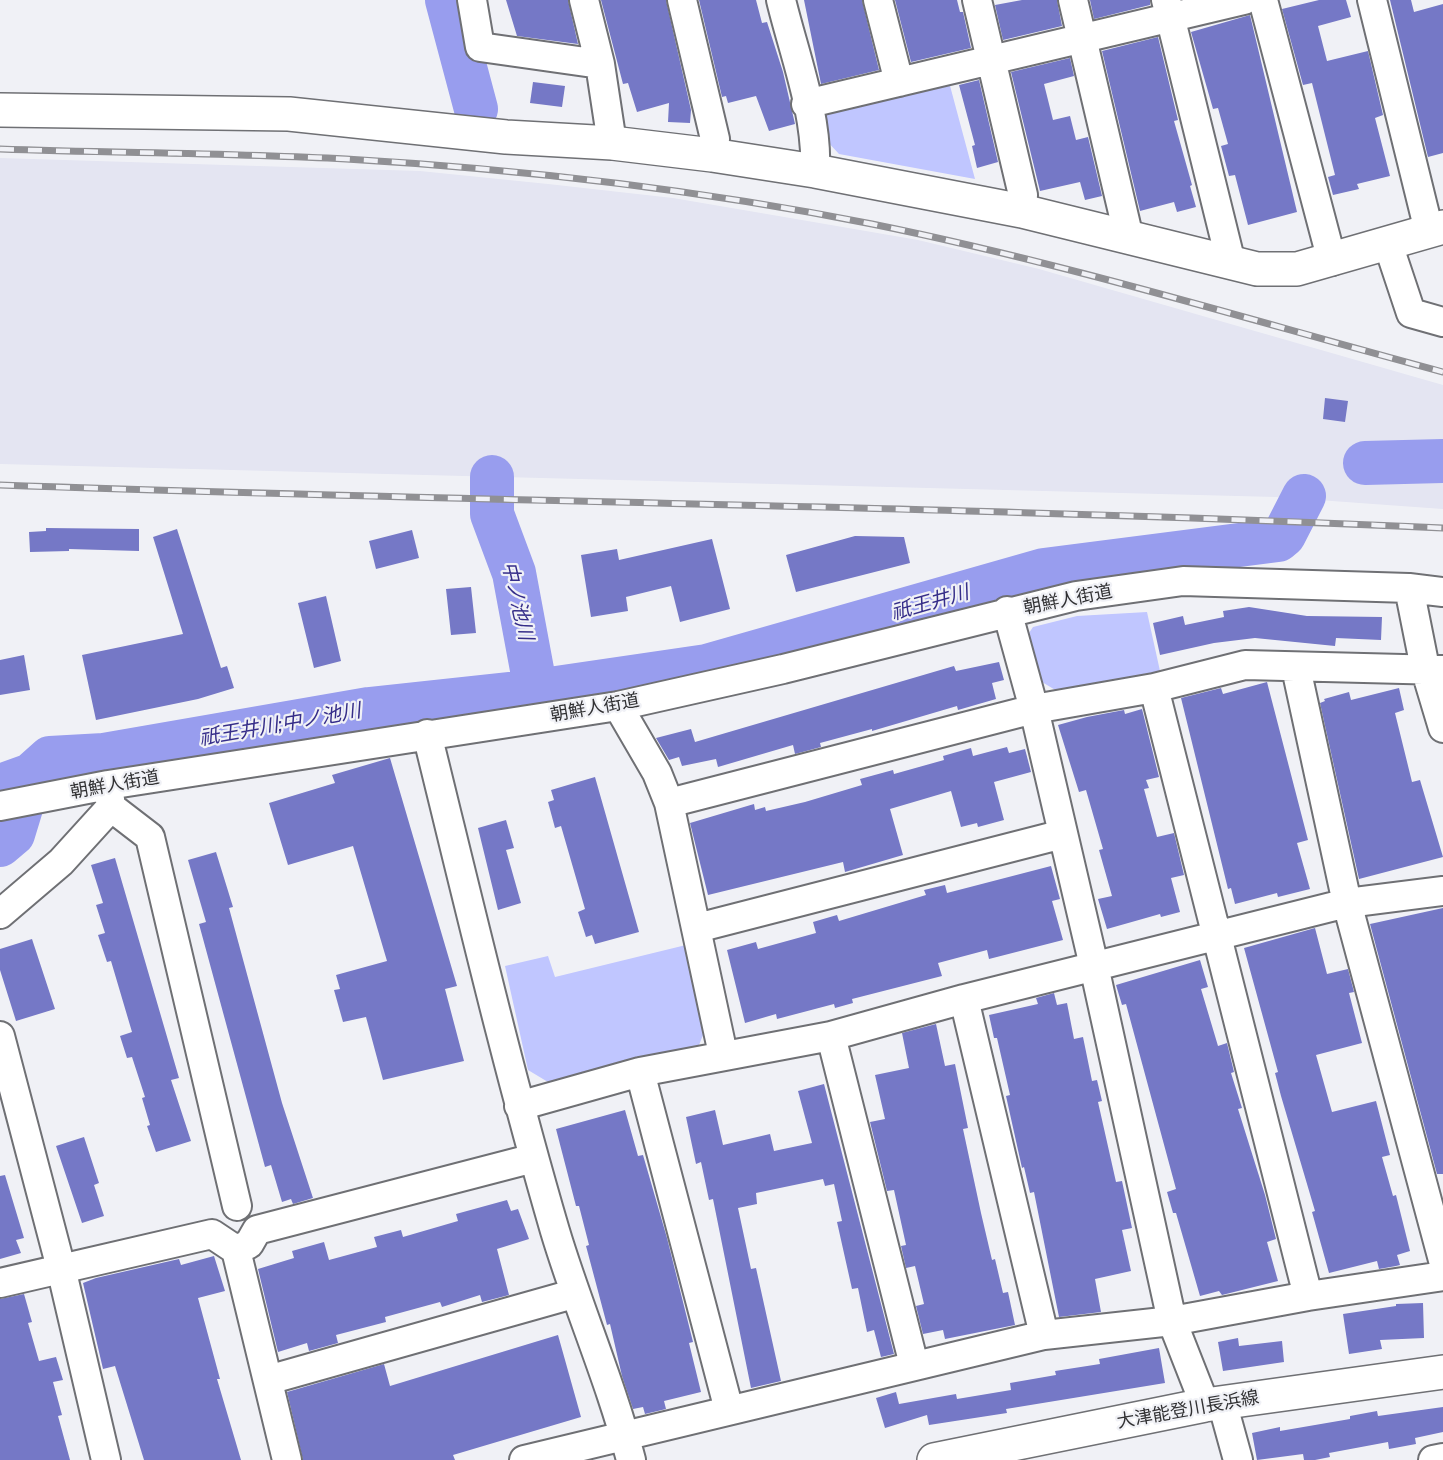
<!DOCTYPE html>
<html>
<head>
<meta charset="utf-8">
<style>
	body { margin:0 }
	canvas { display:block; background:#f0f1f6 }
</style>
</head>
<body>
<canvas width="1443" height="1460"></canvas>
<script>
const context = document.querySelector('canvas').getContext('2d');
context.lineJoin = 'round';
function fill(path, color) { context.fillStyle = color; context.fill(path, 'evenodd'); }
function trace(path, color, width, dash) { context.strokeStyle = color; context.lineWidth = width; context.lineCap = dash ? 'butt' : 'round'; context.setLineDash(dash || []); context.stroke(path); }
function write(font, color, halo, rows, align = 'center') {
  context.font = font + ' Cabin,"Noto Sans JP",sans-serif'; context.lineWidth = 4.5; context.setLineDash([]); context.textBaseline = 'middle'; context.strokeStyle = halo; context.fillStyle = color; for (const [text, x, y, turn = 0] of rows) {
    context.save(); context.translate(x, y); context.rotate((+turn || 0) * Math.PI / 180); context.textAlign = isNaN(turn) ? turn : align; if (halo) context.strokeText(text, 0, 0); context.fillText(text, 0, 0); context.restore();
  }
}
fill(new Path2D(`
	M0,158L420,171L548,184L673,198L796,219L918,240L1039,269L1443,385V509L1276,497L0,464Z`), '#e4e5f2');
fill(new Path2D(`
	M949,82L975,179L839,154L826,140L821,116Z
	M1147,612L1160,671L1057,691L1042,682L1029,633L1033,627L1077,616Z
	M686,945L703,1035L699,1045L548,1082L528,1070L505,966L548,956L555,977Z`), '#c0c6ff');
trace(new Path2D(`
	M447,0L476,109
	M1365,463L1443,461
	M492,477V514L514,573L536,691
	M0,786L31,775L50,758L104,755L369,709L536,691L707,666L1044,570L1278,540L1284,535L1304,496
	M0,845L13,834L31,775`), '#989dee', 44);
fill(new Path2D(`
	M506,0H568L578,44L517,36Z
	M601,0H666L691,110L690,123L668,122L669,103L637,112L628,83L623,84Z
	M699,0H756L762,23L767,22L783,72L795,124L769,131L756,96L728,103L726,96L722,97Z
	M804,0H862L879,70L821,84Z
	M895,0H957L960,12H963L971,48L911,62Z
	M1022,0H1057L1062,26L1003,40L995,5Z
	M1090,0H1150V5L1094,19Z
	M1319,0H1346L1351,17L1318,26L1327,61L1368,51L1383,115L1375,118L1390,176L1357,184L1359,189L1333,195L1328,177L1335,175L1312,83L1303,85L1282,9Z
	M1390,0H1411L1414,12L1443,4V153L1428,157Z
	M1250,15L1297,212L1248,225L1235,175L1229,176L1221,146L1228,144L1218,108L1213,109L1191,32Z
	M1158,37L1178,120L1174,121L1192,185L1190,186L1196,207L1177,212L1174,202L1140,211L1102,51Z
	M1070,58L1074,76L1044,84L1053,120L1070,116L1076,140L1088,137L1102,196L1085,200L1080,182L1040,191L1011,72Z
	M979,80L998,162L977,168L972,146L975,145L959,85Z
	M533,82L565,86L562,107L530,103Z
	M1325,398L1348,401L1345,422L1323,419Z
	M46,528L139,529V551L69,549V551L30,552L29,532L46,531Z
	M177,529L221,668L227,666L234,688L198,699L96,720L82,655L183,634L153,537Z
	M412,530L419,558L376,569L369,541Z
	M855,536L904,537L910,563L796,592L786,555Z
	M712,539L730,609L680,622L671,586L626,597L628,611L591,617L581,555L617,549L619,560Z
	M471,587L476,633L451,635L446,589Z
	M326,596L341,661L314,668L298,603Z
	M1249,607L1307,616L1382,617L1381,640L1336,638L1335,646L1255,638L1214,643L1160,655L1153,623L1183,616L1185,625L1224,617L1223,611Z
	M24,655L30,690L0,695V660Z
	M999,662L1004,680L992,683L996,699L958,710L957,706L872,731V729L820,743L821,747L795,754L793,745L718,767L716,759L682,766L679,757L669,760L656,738L691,729L695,742L954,666L956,671Z
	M1267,682L1308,840L1297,843L1310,889L1278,897L1277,893L1235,904L1231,888L1228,889L1181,698L1221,688L1223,694Z
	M1399,688L1404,710L1395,713L1412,782L1420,780L1443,857L1359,879L1320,703L1325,701L1324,699L1349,692L1351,700Z
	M1142,709L1159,777L1146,780L1149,788L1144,789L1157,837L1174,833L1184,875L1171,878L1180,912L1161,917L1160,914L1107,929L1098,899L1112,896L1099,850L1103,849L1086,790L1079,792L1058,725L1087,717L1124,710L1125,714Z
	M1007,747L1009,753L1025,749L1031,772L994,782L1004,820L978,827L977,823L961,827L951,791L890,809L903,855L845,872L843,862L708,895L690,823L754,804L755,810L765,807L766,811L805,802L862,785L860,779L893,770L894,774L944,760L943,756L971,748L973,756Z
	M390,758L457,986L445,989L464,1061L383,1080L366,1017L343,1022L334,990L340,989L336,975L387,961L353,846L288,865L269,803L335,783L332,775Z
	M595,777L639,932L595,944L592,935L586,937L578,912L585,909L561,826L555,828L548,802L554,800L551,790Z
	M506,820L514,848L506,850L521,903L498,910L478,828Z
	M216,852L233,907L229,908L282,1103L313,1198L293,1204L291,1199L282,1202L271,1165L265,1167L199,924L206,922L188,860Z
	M115,858L179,1078L171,1080L191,1141L156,1152L147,1126L150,1125L142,1098L145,1097L132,1057L127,1058L120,1036L132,1032L111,961L107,962L98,935L105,933L96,905L103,903L91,865Z
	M1051,866L1060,899L1052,901L1063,940L989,959L987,950L938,963L942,976L852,999L853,1003L835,1008L834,1004L777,1019L776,1014L745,1023L727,950L756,942L758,949L816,933L813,922L837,915L839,921L926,895L924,890L945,885L947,893Z
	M1443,908V1174H1437L1370,924Z
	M1315,928L1327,974L1348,969L1354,992L1349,993L1362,1043L1316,1055L1332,1112L1376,1101L1390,1155L1382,1157L1393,1196L1396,1195L1410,1251L1397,1255L1400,1265L1396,1266L1379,1269L1377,1261L1329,1273L1312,1212L1315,1211L1281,1096L1275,1073L1278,1072L1244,948Z
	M32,939L55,1009L16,1021L0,970V949Z
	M1200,960L1208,987L1201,989L1218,1046L1227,1043L1234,1072L1231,1073L1242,1108L1238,1109L1265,1195L1276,1239L1267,1242L1278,1281L1222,1295L1219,1291L1200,1296L1176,1213H1173L1167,1192L1176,1189L1126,1004L1122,1005L1116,985Z
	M1054,993L1057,1005L1067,1003L1074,1039L1083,1037L1092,1081L1097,1080L1102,1101L1098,1102L1116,1182L1122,1181L1132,1228L1122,1230L1131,1271L1095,1279L1101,1312L1059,1317L1034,1192L1030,1193L1024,1167L1022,1168L1006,1096L1010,1095L997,1038H994L989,1015L1038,1004L1036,998Z
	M936,1024L945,1066L955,1064L968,1128L963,1129L981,1213L992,1260L995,1259L1003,1293L1008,1292L1015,1325L945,1339L943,1330L923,1334L916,1306L924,1304L915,1266L906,1268L901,1246L906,1245L894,1190L887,1191L870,1122L885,1119L875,1075L909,1068L902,1033Z
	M824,1084L894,1354L881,1357L874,1330L867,1332L858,1288L852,1289L837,1222L842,1221L834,1184L825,1186L823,1179L756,1193L757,1204L738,1208L751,1269L756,1268L781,1381L751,1388L713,1199L709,1200L701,1162L696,1164L686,1117L715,1110L723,1145L770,1134L774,1151L812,1143L798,1091Z
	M625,1110L638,1156L643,1155L667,1238L693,1342L689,1343L701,1392L664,1401L666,1409L645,1414L643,1407L633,1409L622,1376L610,1324L607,1325L586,1246L589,1245L579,1206H576L556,1129Z
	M84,1137L99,1183L94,1185L104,1216L82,1223L56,1146Z
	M5,1175L24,1238L16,1240L21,1253L0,1259V1176Z
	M507,1200L511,1211L518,1209L529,1239L497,1249L509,1295L482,1302L480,1295L442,1307L440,1302L385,1317L386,1322L336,1335L338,1343L309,1351L307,1343L278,1352L258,1269L294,1258L292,1251L324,1242L329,1260L377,1247L374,1237L401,1230L403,1237L458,1221L456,1214Z
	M214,1256L225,1291L198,1298L220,1379H217L241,1460H144L115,1366L103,1369L83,1283L96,1278L179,1259L181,1265Z
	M24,1294L32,1322L28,1323L39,1361L56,1357L63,1380L53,1382L62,1415L58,1416L70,1460H0V1299Z
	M1423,1303L1424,1338L1380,1340L1382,1349L1349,1354L1343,1314L1396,1306V1304Z
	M558,1335L581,1417L453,1455L455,1460H303L287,1392L384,1364L390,1386Z
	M1238,1338L1239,1346L1282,1341L1284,1362L1223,1371L1218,1342Z
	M1159,1348L1165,1383L1006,1409L1007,1413L929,1425L927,1415L885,1428L876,1398L896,1392L899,1404L956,1394L957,1399L1011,1390L1010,1383L1056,1375L1055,1371L1100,1364L1099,1359Z
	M1443,1407V1432L1415,1438L1416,1444L1389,1449L1388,1442L1329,1453L1330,1457L1315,1460H1304L1303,1454L1257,1460L1252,1433L1280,1427V1431L1350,1419V1416L1377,1411L1378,1416Z`), '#7578c6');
const street = new Path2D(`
	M472,0L480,47L600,64
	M584,0L600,64L612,143
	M682,0L715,139L712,155
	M781,0C794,54 818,115 815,171
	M878,0L899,82
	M977,0L1023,195L1022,211
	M1073,0L1129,238
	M1166,0L1231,263
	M1263,0L1332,261
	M1372,0L1429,231
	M806,104L1244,0
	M1388,244L1411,313L1443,322
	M1409,588L1425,668L1443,728
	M1007,611L1034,709L1094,966L1172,1321L1205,1405
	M1296,668L1347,903L1443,1260
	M1154,688L1308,1296
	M618,706L657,773L669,803L723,1054
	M427,734C468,900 507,1067 555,1231C578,1308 611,1382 631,1460
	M108,785L111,807L150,837L237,1206
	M669,803L1034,709L1154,688L1245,665L1443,670
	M0,806L108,785L618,706L783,669L1076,596L1183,581L1409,588L1443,592
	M0,914L61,862L111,807
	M697,928L1063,834
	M964,999L1044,1335
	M0,1036L61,1268L106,1460
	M831,1036L914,1365
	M640,1072L729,1410
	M519,1106L640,1072L831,1036L964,999L1347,903L1443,891
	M236,1250L287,1460
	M0,1283L212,1234L236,1250L249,1244L257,1230L534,1158
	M268,1380L573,1294
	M1222,1402L1238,1460
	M524,1460L1044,1335L1172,1321L1308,1296L1443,1276
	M1433,1460L1443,1458`);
const secondary = new Path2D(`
	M0,110L289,114L506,137L612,143L712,155L815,171L1022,211L1257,269H1297L1443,227`);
const primary = new Path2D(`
	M934,1460L1205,1405L1443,1372`);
trace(street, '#6f7074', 32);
trace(secondary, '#6f7074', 36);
trace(primary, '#6f7074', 36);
trace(street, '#fff', 28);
trace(secondary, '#fff', 33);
trace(primary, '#fff', 33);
const rail = new Path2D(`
	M0,149C115,153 231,153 346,159C522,169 700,190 872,224C1065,263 1253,321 1443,372
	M0,485C481,502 962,506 1443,528`);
trace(rail, '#909094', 7);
trace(rail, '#f0f1f6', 4.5, [14]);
write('18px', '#313133', '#f0f1f6', [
	["朝鮮人街道",1068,600,-11],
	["朝鮮人街道",595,708,-10],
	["朝鮮人街道",115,785,-10],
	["大津能登川長浜線",1188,1410,-10]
]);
write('italic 20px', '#352d89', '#f0f1f6', [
	["中ノ池川",517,601,77],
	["祇王井川",930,603,-16],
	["祇王井川;中ノ池川",280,725,-10]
]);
</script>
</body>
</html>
